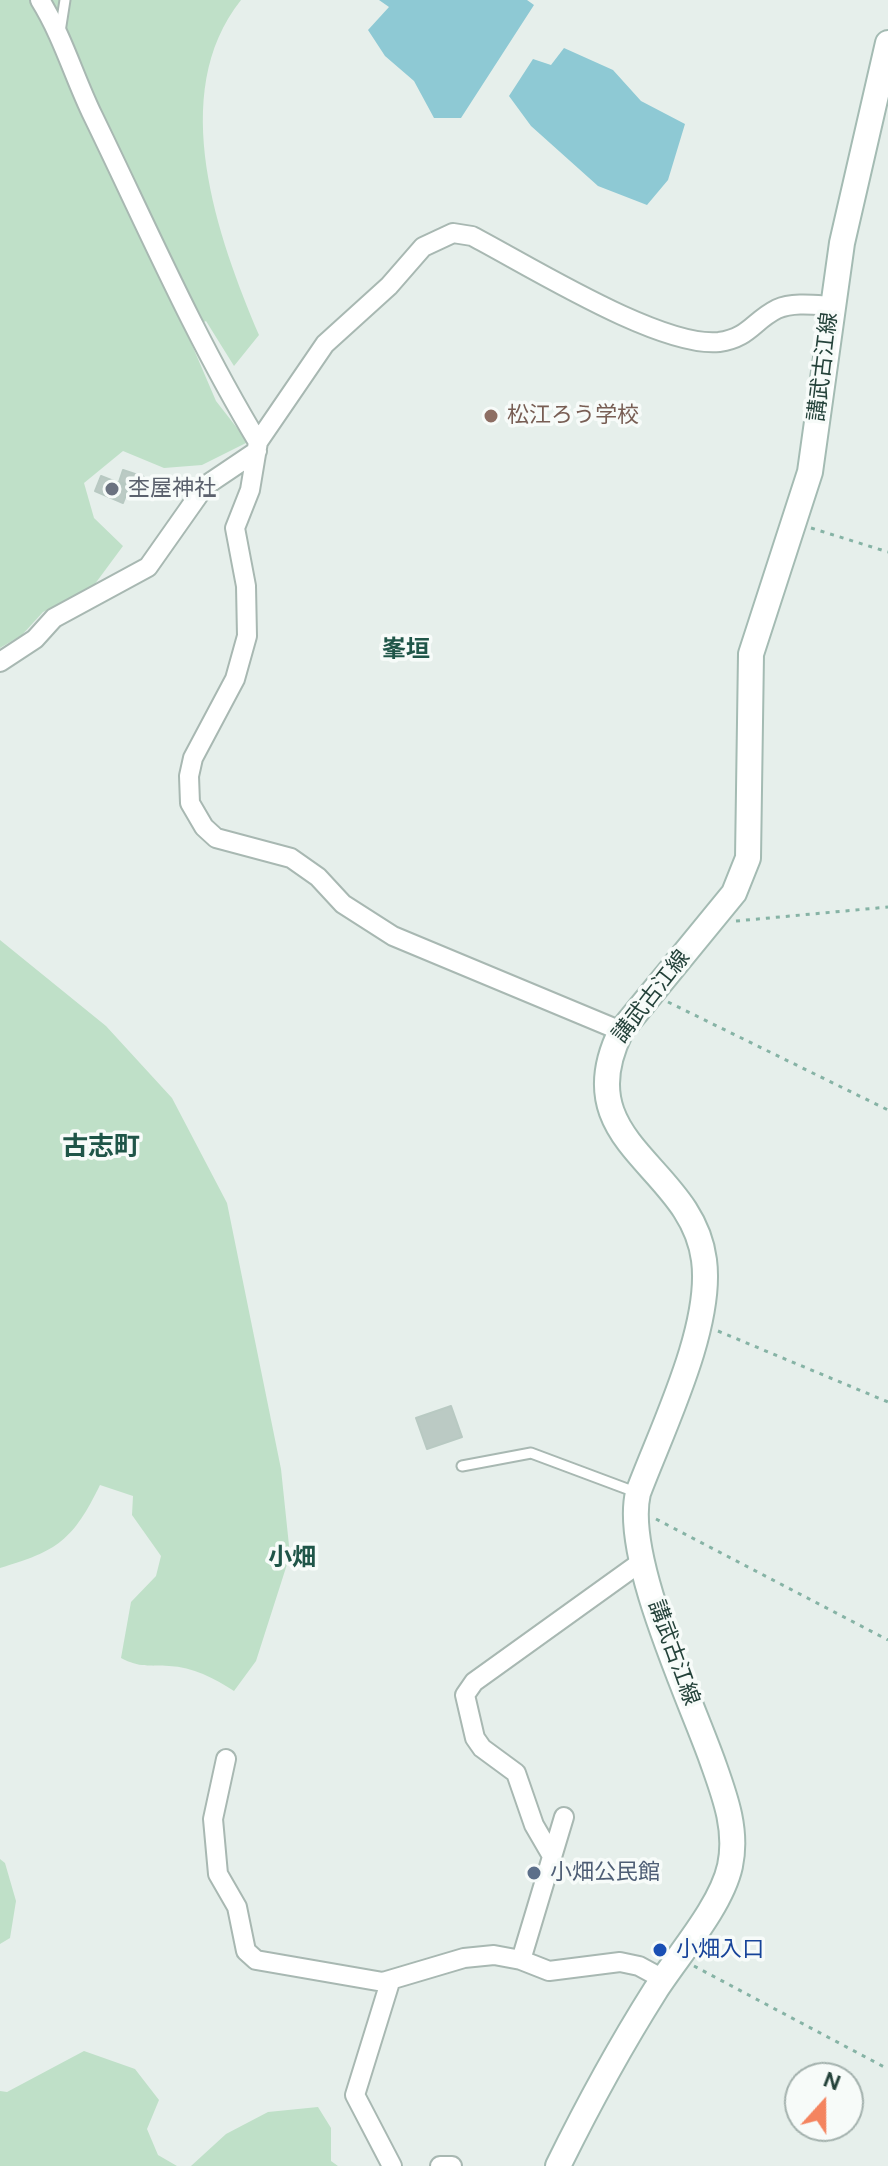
<!DOCTYPE html>
<html>
<head>
<meta charset="utf-8">
<style>
	body { margin:0 }
	#map { position:relative; width:888px; height:2166px; overflow:hidden; background:#e6efeb; font-family:"DM Sans",sans-serif }
	canvas { display:block }
	.north { position:absolute; left:784px; top:2062px; width:80px; height:80px; box-sizing:border-box; background:#f7fbf9; border:2px solid #a3b1ad; border-radius:50%; rotate:21deg; font-size:22px; font-weight:700; line-height:32px; text-align:center; color:#24423a }
	.north::after { content:''; display:block; margin:auto; width:28px; height:36px; background:#f4845f; clip-path:polygon(50% 0,100% 100%,50% 72%,0 100%) }
</style>
</head>
<body>
<div id="map">
<canvas width="888" height="2166"></canvas>
<div class="north">N</div>
</div>
<script>
const context = document.querySelector('canvas').getContext('2d');
context.lineJoin = 'round';
function fill(path, color) { context.fillStyle = color; context.fill(path, 'evenodd'); }
function trace(path, color, width, dash) { context.strokeStyle = color; context.lineWidth = width; context.lineCap = dash ? 'butt' : 'round'; context.setLineDash(dash || []); context.stroke(path); }
function write(font, color, halo, rows, align = 'center') {
  context.font = font + ' "DM Sans","Noto Sans JP",sans-serif'; context.lineWidth = 7; context.setLineDash([]); context.textBaseline = 'middle'; context.strokeStyle = halo; context.fillStyle = color; for (const [text, x, y, turn = 0] of rows) {
    context.save(); context.translate(x, y); context.rotate((+turn || 0) * Math.PI / 180); context.textAlign = isNaN(turn) ? turn : align; if (halo) context.strokeText(text, 0, 0); context.fillText(text, 0, 0); context.restore();
  }
}
fill(new Path2D(`
	M0,0H241C166,94 218,238 259,335L234,366L206,321L186,331L216,401L248,442L202,465L164,468L123,451L84,483L94,518L123,546L89,592L43,612L22,635L0,648Z
	M0,940L106,1026L172,1098L227,1203L281,1469L290,1555L256,1661L234,1691C214,1678 193,1667 169,1666C149,1665 140,1668 121,1658L131,1602L156,1576L161,1556L132,1515L133,1496L100,1485C73,1540 58,1551 0,1568Z
	M0,1859L5,1863L16,1901L10,1938L0,1944Z
	M84,2051L135,2069L159,2100L147,2129L158,2155L177,2166H0V2091L7,2092Z
	M318,2107L331,2128V2161L338,2166H191L226,2134L268,2112Z`), '#bfe0c8');
fill(new Path2D(`
	M379,0H527L534,5L461,118H434L414,81L385,56L368,30L389,7Z
	M564,48L613,70L641,101L685,124L668,180L647,205L598,186L531,126L509,96L533,59L551,65Z`), '#8ec9d4');
const building = new Path2D(`
	M123,470L144,477L140,489L119,482Z
	M101,476L129,487L123,503L95,491Z
	M451,1406L462,1437L427,1449L416,1418Z`);
fill(building, '#bbcac4');
trace(building, '#b8c9c2', 2);
const lane = new Path2D(`
	M60,32L65,0
	M462,1466L531,1453L638,1493`);
const street = new Path2D(`
	M40,0C63,37 74,77 93,116C146,225 195,338 258,442
	M0,662L35,639L54,618L148,567L205,486L257,451
	M621,1031L393,936L343,904L318,877L291,858L216,838L204,827L190,803L189,776L193,758L235,679L247,636L246,586L235,528L250,490L258,442L325,344L389,286L423,247L453,233L472,236C528,265 660,348 719,342C749,338 753,321 777,309C793,302 815,305 832,306
	M226,1759L213,1819L218,1874L237,1907L246,1951L256,1960L383,1982L464,1958L494,1955L521,1960L549,1971L620,1962L639,1966L663,1979
	M552,1856L534,1825L516,1773L482,1748L475,1738L465,1695L474,1682L641,1562
	M521,1960L564,1817
	M390,1982L355,2095L392,2166
	M440,2166H452`);
const secondary = new Path2D(`
	M558,2166C588,2105 619,2048 655,1991C678,1955 721,1907 730,1866C738,1829 724,1794 712,1760C689,1696 623,1556 638,1493C662,1429 713,1327 704,1260C692,1165 565,1144 621,1031L734,893L748,858L751,654L810,472L842,243L888,43`);
trace(lane, '#a8b8b2', 13);
trace(street, '#a8b8b2', 22);
trace(secondary, '#a4bbb3', 28);
trace(new Path2D(`
	M811,528L888,552
	M736,921L888,907
	M668,1002L888,1110
	M718,1331L888,1402
	M656,1519L888,1640
	M694,1966L888,2069`), '#86b3a5', 3, [4, 6]);
trace(lane, '#fff', 9);
trace(street, '#fff', 18);
trace(secondary, '#fff', 24);
for (const [x, y, r, color] of [
	[491,416,8,"#8d6e63"],
	[112,489,8,"#6b7280"],
	[534,1873,8,"#5c6f8a"],
	[660,1950,8,"#1a4fb4"]
]) { const dot = new Path2D(); dot.arc(x, y, r, 0, 2 * Math.PI); context.fillStyle = color; context.fill(dot); trace(dot, '#f7fbf9', 3); }
write('22px', '#24423a', '#f7fbf9', [
	["講武古江線",824,367,-83],
	["講武古江線",652,997,-52],
	["講武古江線",673,1653,70]
]);
write('22px', '#785e54', '#f7fbf9', [
	["松江ろう学校",507,416]
], 'left');
write('22px', '#5b616d', '#f7fbf9', [
	["杢屋神社",128,489]
], 'left');
write('22px', '#4e5e75', '#f7fbf9', [
	["小畑公民館",550,1873]
], 'left');
write('22px', '#164399', '#f7fbf9', [
	["小畑入口",676,1950]
], 'left');
write('bold 24px', '#1f5548', '#f7fbf9', [
	["峯垣",406,651],
	["小畑",292,1559]
]);
write('bold 26px', '#1f5548', '#f7fbf9', [
	["古志町",101,1148]
]);
</script>
</body>
</html>
